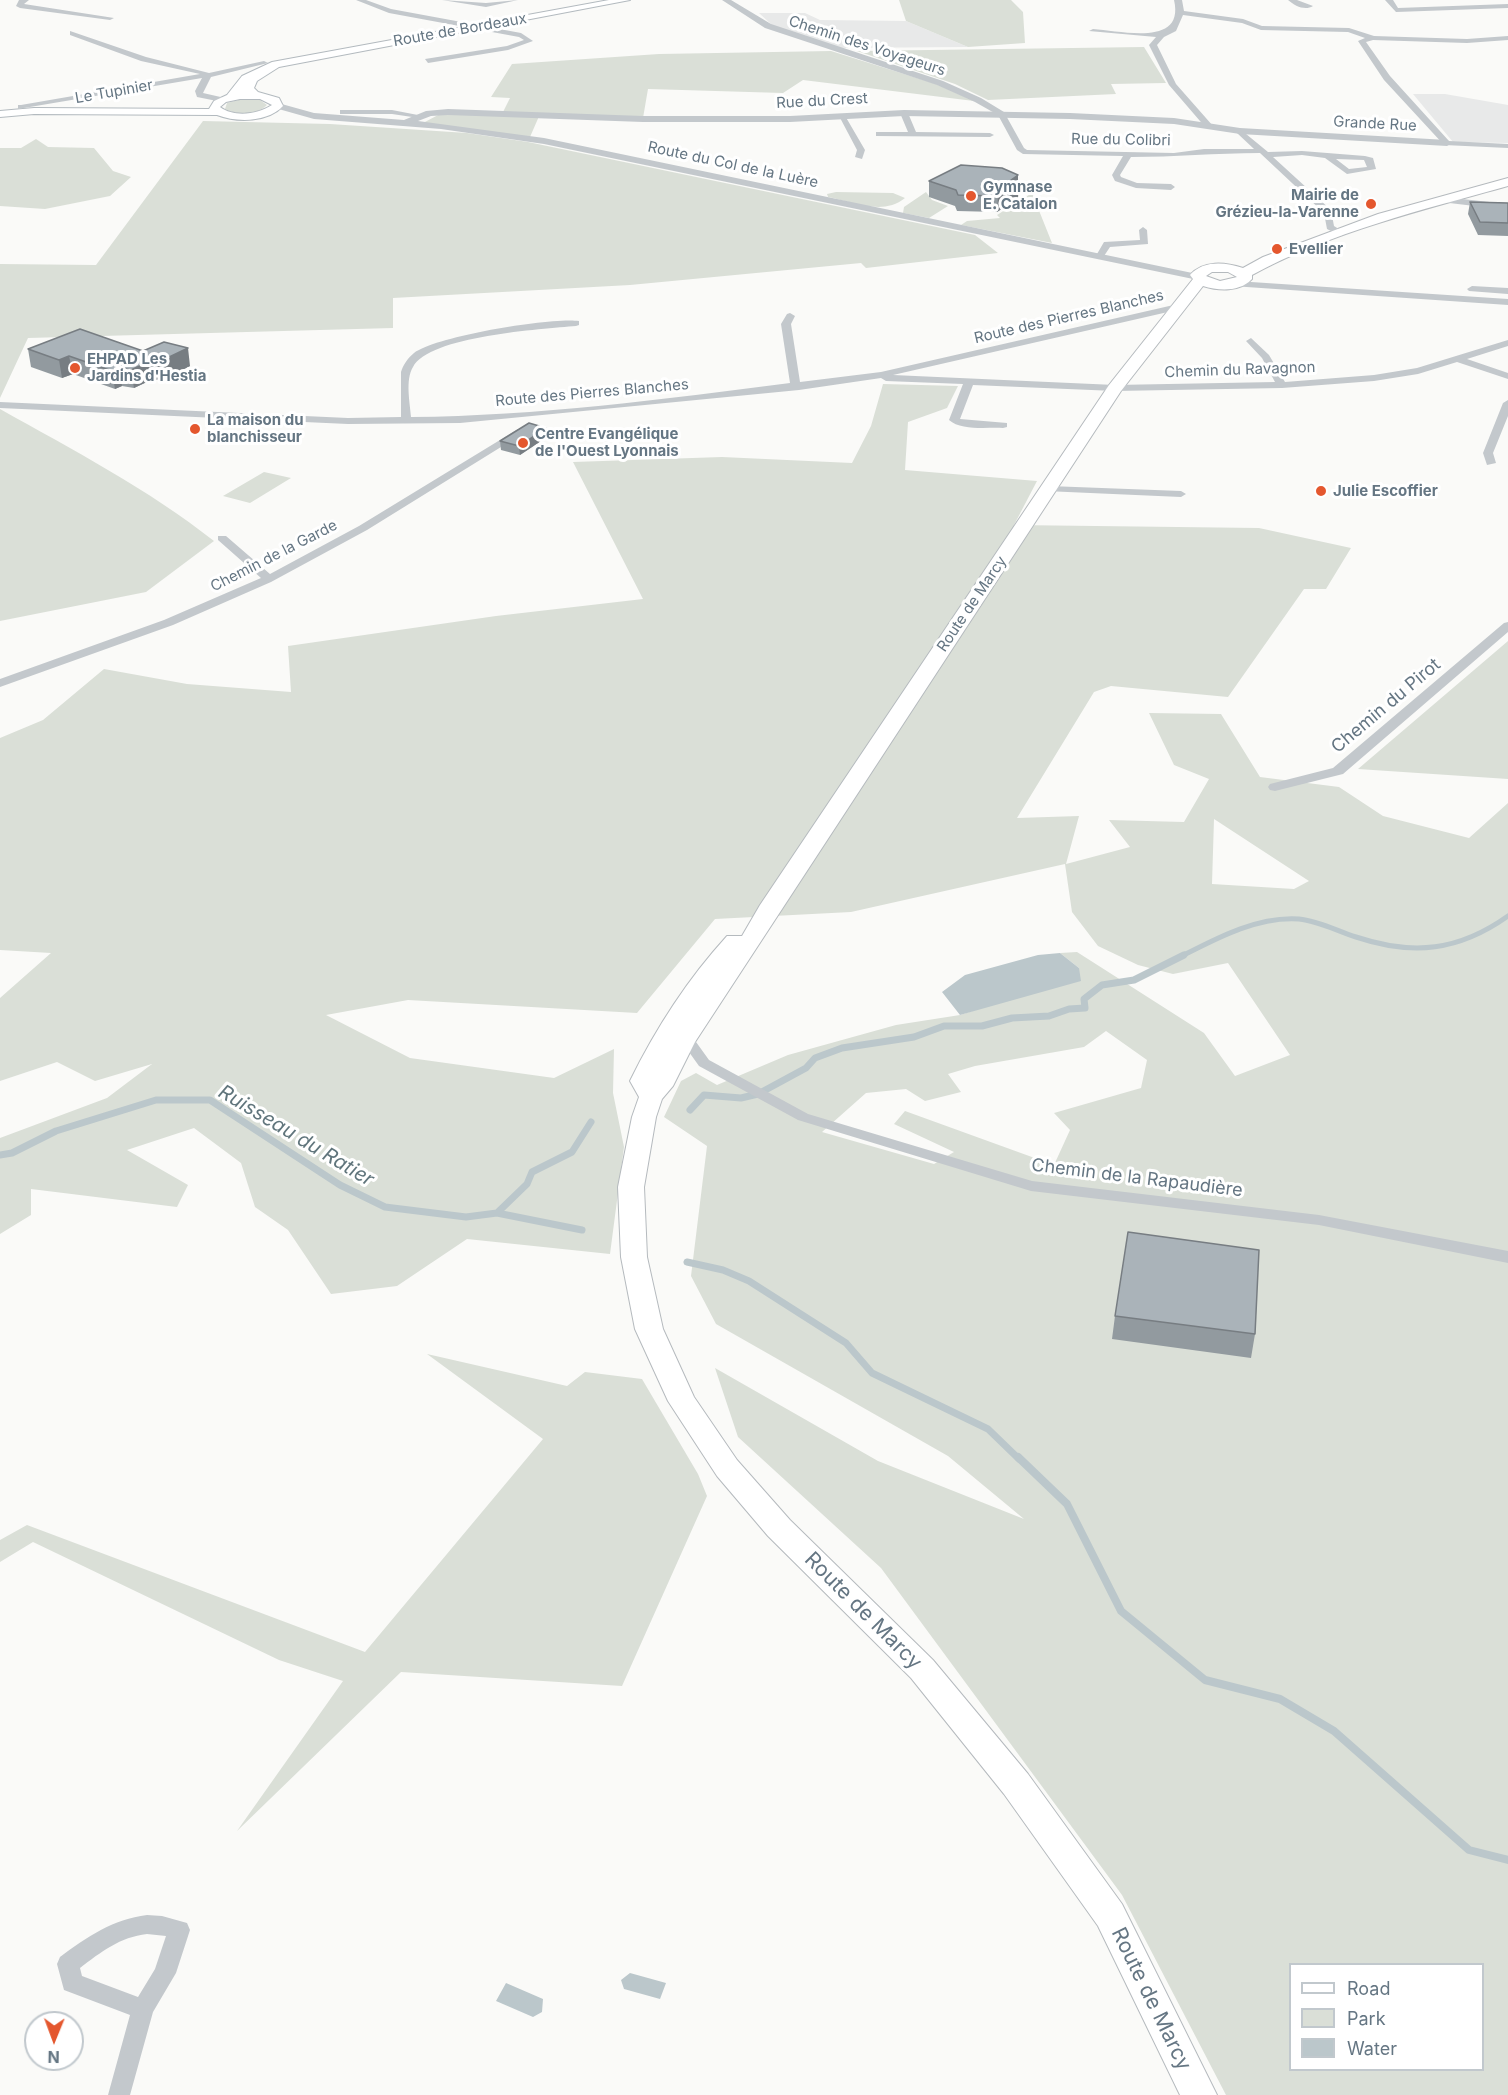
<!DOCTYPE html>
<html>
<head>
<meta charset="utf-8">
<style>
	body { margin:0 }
	#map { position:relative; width:1508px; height:2095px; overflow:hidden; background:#fafaf8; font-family:Inter,sans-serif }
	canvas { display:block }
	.legend { position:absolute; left:1289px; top:1963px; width:195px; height:108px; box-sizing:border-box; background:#fff; border:2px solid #c1c8cd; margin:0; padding:8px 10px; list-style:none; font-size:18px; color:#657683 }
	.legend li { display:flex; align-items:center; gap:12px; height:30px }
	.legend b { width:30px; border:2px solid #c1c8cd }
	.north { position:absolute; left:24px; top:2011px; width:60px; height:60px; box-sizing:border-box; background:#fff; border:2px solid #c1c8cd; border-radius:50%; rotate:181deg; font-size:16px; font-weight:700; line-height:24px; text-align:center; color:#657683 }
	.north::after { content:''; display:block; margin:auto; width:21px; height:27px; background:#e4572e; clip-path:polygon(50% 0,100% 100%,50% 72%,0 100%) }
</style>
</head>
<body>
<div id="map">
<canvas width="1508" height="2095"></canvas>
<ul class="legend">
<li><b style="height:8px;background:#fff"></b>Road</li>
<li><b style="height:16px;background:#dadfd7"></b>Park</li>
<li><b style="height:16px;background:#bbc7cb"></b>Water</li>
</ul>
<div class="north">N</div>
</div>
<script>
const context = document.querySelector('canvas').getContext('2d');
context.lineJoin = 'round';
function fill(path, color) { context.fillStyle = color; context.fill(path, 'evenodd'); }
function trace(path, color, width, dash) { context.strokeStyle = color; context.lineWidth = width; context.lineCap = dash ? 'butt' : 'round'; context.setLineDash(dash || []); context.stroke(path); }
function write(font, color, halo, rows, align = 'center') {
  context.font = font + ' Inter,sans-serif'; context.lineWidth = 6; context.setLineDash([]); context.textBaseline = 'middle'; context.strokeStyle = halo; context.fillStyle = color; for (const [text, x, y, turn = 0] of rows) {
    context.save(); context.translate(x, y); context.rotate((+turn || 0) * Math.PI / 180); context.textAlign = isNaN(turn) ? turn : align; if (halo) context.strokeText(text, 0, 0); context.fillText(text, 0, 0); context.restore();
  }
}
fill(new Path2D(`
	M759,13H805L820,20L906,21L968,47L837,48L773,26Z
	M1413,94H1445L1508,105V143L1453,142Z`), '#e8e9e9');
fill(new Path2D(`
	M899,0H1011L1023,12L1025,43L968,47L906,21Z
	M1144,47L1166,83L1111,84L1116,94L988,100L955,84L857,51Z
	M831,51L936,84L974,101L803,80L783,93L648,89L643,118L540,114L530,137L423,123L440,114H502L510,98L491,97L512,64L659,54Z
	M242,99L260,100L267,105C257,115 237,116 225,109L227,103Z
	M203,121L330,124L467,133L528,142L975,235L998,253L866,268L861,263L630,285L393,298V328L28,338L0,398V264L96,265Z
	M36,139L48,147L94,148L113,171L131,177L110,196L45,209L0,206V148H21Z
	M836,192L893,193L905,198C883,216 854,202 828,197L827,194Z
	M926,192L932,200L948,206L929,218L903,213L904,207Z
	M1032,193L1052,243L961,225L967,221L1000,218L997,215Z
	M883,384L958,386L947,408L908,422L905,470L1037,481L1014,525L1259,528L1351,548L1326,589H1304L1228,697L1111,686L1094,692L1017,818L1079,816L1066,864L1130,847L1109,820L1184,822L1209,779L1174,765L1149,713L1221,714L1260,777L1339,787L1383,816L1469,838L1508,803V2095H1226L1122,1895L881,1568L738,1437L715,1368L878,1461L1024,1519L948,1456L716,1324L691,1276L707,1146L664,1117L681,1081L696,1073L717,1085L788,1055L896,1025L960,1015L1012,998L1079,968L1060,953L1077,952L1204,1033L1235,1076L1290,1055L1228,963L1173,974L1138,965L1098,946L1072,912L1065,864L851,912L715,919L637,1013L408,1000L326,1015L410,1058L554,1078L614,1049L613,1093L624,1147L610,1254L467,1239L397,1286L331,1294L288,1230L255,1207L241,1163L194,1128L127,1150L188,1185L177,1207L31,1189V1215L0,1234V1138L107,1098L152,1064L95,1081L57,1062L0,1081V998L51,953L0,950V738L43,720L104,669L187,684L291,692L288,646L496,616L643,599L573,462L722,457L852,463L871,426ZM1214,819L1309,881L1294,889L1212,884ZM1106,1031L1147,1060L1141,1088L1054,1113L1070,1130L1054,1165L905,1111L894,1124L954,1152L934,1164L822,1132L866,1093L906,1089L925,1101L961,1092L948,1074L975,1066L1084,1047ZM1290,1964H1482V2070H1290Z
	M0,409C73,450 148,489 214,541L146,592L0,621Z
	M264,472L291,478L250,503L223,496Z
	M1508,641V779L1358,769Z
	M427,1354L567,1386L585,1372L642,1379L698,1474L707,1496L622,1686L401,1672L237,1831L343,1681L279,1660L33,1542L0,1562V1540L27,1525L365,1652L543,1439Z`), '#dadfd7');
fill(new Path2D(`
	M1060,953L1079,968L1081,981L960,1015L942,992L965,975L1038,955Z
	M630,1973L666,1983L660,1999L624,1989L621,1980Z
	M506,1983L543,1999L542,2012L533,2017L496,2001Z`), '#bbc7cb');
trace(new Path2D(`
	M1182,956C1217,938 1258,916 1299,919C1319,921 1337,931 1356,937C1413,956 1459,951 1508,916`), '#bbc7cb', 5);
trace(new Path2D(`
	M690,1110L704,1095L741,1098L758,1094L806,1068L815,1058L842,1048L914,1037L944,1026H982L1012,1018L1049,1016L1069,1009L1085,1008L1084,999L1102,985L1134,980L1184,955
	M0,1155L12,1153L56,1131L156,1100H210L340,1185L385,1207L466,1217L497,1213L582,1230
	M497,1213L527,1184L532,1172L572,1152L591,1122
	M687,1262L723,1270L749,1281L846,1343L872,1373L988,1429L1019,1459`), '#bbc7cb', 7);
trace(new Path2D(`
	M1018,1457L1067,1504L1121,1611L1205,1680L1280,1699L1334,1731L1469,1850L1508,1860`), '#bbc7cb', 8);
const secondary = new Path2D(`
	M609,0H630L279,67L257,81L254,88L258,92L279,98L283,106C268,122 238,123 217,115L34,114L0,117V111L34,108L209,109L214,101L227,95L242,76L272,62ZM240,99H260L272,105C258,114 235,118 220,107L226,102Z`);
const primary = new Path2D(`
	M1508,178V186C1422,210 1331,232 1252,275V279C1240,292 1219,291 1203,286L1121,391L695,1042L673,1086L662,1099L656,1117L644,1187L647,1257L663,1329L694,1397L737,1460L790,1520L933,1660L1028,1774L1122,1904L1217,2095H1180L1098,1926L1004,1794L911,1678L768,1536L717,1476L668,1401L635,1329L621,1257L618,1187L632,1117L639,1097L630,1081C656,1028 687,980 727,936H742L760,905L1109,385L1193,279L1190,275C1203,260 1225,262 1243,268L1263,257L1378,214ZM1212,272H1228L1237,277L1220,281L1206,276Z`);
trace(secondary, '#b3babf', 2);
trace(primary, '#b5babe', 2);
fill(new Path2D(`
	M19,0H29L24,4L114,18L110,20L20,8L16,6Z
	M356,0H366L391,9L521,33L533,41L508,50L428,63L425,59L507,46L524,40L519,37L389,13Z
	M442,0L486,3L518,0L486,7Z
	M722,0H731L771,24L943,81L981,98L1004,112L1024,148L1027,150L1174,153L1204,149H1254L1237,133L1236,131L1240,129L1268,152L1302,151L1365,156L1373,158L1376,169L1347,174L1325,158L1302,155L1273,157L1331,210L1334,226L1345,233L1341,236L1327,229L1324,213L1260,153C1216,153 1174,157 1131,157L1120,175L1121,177L1137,183L1171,184L1175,187L1171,190L1136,188L1115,181L1112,175L1123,156L1023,154L1017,150L998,115L975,102L937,85L765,28ZM1336,159L1364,160L1367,167L1349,169Z
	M1174,0H1182L1184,11L1243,19L1262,26L1349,28L1374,36L1467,39L1508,36V40L1467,43L1373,40L1366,42L1390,76L1449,141L1508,144V148L1444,145L1384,80L1358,41L1365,38L1348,32L1261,30L1242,23L1183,15L1176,31L1164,37L1157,45L1176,84L1213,126L1206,128L1169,85L1149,45L1156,37L1089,31L1093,29C1122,31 1185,47 1174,0Z
	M1288,0H1297L1313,6C1305,11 1295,6 1288,0Z
	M1385,0H1393L1398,8L1508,4V8L1396,12Z
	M70,31L146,57L209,73L264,61L268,63L211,77L203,93L225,98V102H222L197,97L195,91L202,78L18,109V105H21L200,74L141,61L70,35Z
	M343,110H392L423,116L419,118L392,114H340V110Z
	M904,111L908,113L916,132L990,133L994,135L990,137L876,136V132H908L900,113Z
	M838,114H844L865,150L862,159L855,157L857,150Z
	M1444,197L1508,204V210L1441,202L1440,200Z
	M1143,227L1147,230L1148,244L1110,247L1104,256L1097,254L1104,242L1140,240L1139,230Z
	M1472,286L1508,288V294L1469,291L1467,289Z
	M1178,304L1181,305V309L893,375L1115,385L1275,382L1262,358L1246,341L1251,338L1269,355L1285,382L1374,375L1417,368L1508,340V346L1467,359L1508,373V379L1457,362L1418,374L1374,381L1282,388L1115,391L973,385L960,419L1007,423V427L1003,428C987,427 961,431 949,420L963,384L886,381L881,378L799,390L460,423L348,424L0,408V402L348,418L401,417V372C403,365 408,358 414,353C436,336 552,317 579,321V325L576,326C542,329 429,336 413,367C405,380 410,403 411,417C537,416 665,399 790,383L781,324L787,314L790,313L795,316L791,324L800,382L881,372Z
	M1508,400V416L1493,453L1496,463L1487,465L1483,453L1503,403Z
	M518,429L522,430V434L367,530L271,582L173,625L0,687V679L164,620L261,578L218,540V536H226L270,574L359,526Z
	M1049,486L1181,491L1186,494L1181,497L1045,491L1044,489Z
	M1508,622V632L1343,774L1275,791L1270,790L1268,787L1270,784L1333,768L1504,623Z
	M686,1033L691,1035L709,1060L808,1114L1032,1181L1319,1215L1508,1251V1263L1319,1225L1031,1191L798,1120L699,1066L679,1038Z
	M147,1915L162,1916L187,1923L190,1930L176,1973L153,2012L130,2095H108L130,2015L64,1990L57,1964L60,1957C87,1937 113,1919 147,1915ZM147,1934L166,1936L155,1969L138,1997L82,1976L80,1968C101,1952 120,1937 147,1934Z`), '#c3c8cc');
fill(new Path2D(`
	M278,103L314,113L404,120L426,111L448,109L643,116H790L904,110L1070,113L1174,118L1240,128L1447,140L1452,143L1447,146L1240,134L1174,124L1070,119L904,116L790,122H643L448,115L431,116L418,121L544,138L1202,275V279L1198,280L544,144L441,129L314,119L275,108V104Z
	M1236,281L1508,299V305L1232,286V282Z`), '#c3c8cc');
fill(secondary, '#fff');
fill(primary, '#fff');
fill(new Path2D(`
	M1018,175V198L997,212L957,211L955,206L929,197V181Z
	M1470,202L1508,203V236L1478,235L1468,214Z
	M28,349L143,351L190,366L166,378L149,381L134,388L122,386L115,389L73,374L62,378L31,367Z
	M547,437L520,455L501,450L500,441Z
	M1115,1316L1255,1334L1251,1358L1112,1339Z`), '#929a9f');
fill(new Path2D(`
	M1018,175V183L1019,182L1018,198L997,212L998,196L1011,180Z
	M188,348L190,366L166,378L149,381L134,388L131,370L146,363Z
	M69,356L73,374L62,378L59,360Z
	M119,368L122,386L115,389L112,371Z
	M546,428L547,437L520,455L519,446Z`), '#777d82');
const building = new Path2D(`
	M961,165L1002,168L1018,175L1011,180L1019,182L998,196L958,195L956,190L929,181Z
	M1470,202L1508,203V223L1480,222Z
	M80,329L143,351L164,342L188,348L163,360L146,363L131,370L119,368L112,371L69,356L59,360L28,349Z
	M529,423L546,428L519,446L500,441Z
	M1128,1232L1259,1250L1255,1334L1115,1316Z`);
fill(building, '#aab3b9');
trace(building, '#777d82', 1.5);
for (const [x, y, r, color] of [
	[971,196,6,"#e4572e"],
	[1371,204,6,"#e4572e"],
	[1277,249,6,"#e4572e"],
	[75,368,6,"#e4572e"],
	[195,429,6,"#e4572e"],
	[523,443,6,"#e4572e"],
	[1321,491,6,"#e4572e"]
]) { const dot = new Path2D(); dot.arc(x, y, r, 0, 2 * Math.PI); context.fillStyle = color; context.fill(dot); trace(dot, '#fff', 2); }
write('15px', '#657683', '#fff', [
	["Route de Bordeaux",460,30,-10],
	["Chemin des Voyageurs",867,46,18],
	["Le Tupinier",114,92,-10],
	["Rue du Crest",822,101,-3],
	["Grande Rue",1375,124,3],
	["Rue du Colibri",1121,140,1],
	["Route du Col de la Luère",733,165,12],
	["Route des Pierres Blanches",1069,317,-13],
	["Chemin du Ravagnon",1240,370,-2],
	["Route des Pierres Blanches",592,393,-5],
	["Chemin de la Garde",274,556,-27],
	["Route de Marcy",972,604,-56]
]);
write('bold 15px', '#657683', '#fff', [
	["Gymnase",983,187],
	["E. Catalon",983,204],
	["Mairie de",1359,195,"right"],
	["Grézieu-la-Varenne",1359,212,"right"],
	["Evellier",1289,249],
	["EHPAD Les",87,359],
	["Jardins d'Hestia",87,376],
	["La maison du",207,420],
	["blanchisseur",207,437],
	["Centre Evangélique",535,434],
	["de l'Ouest Lyonnais",535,451],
	["Julie Escoffier",1333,491]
], 'left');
write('18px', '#657683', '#fff', [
	["Chemin du Pirot",1386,706,-40],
	["Chemin de la Rapaudière",1137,1178,7]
]);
write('italic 20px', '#60757c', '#fff', [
	["Ruisseau du Ratier",296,1136,31]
]);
write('21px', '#657683', '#fff', [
	["Route de Marcy",863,1611,45],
	["Route de Marcy",1151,1999,64]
]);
</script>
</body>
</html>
